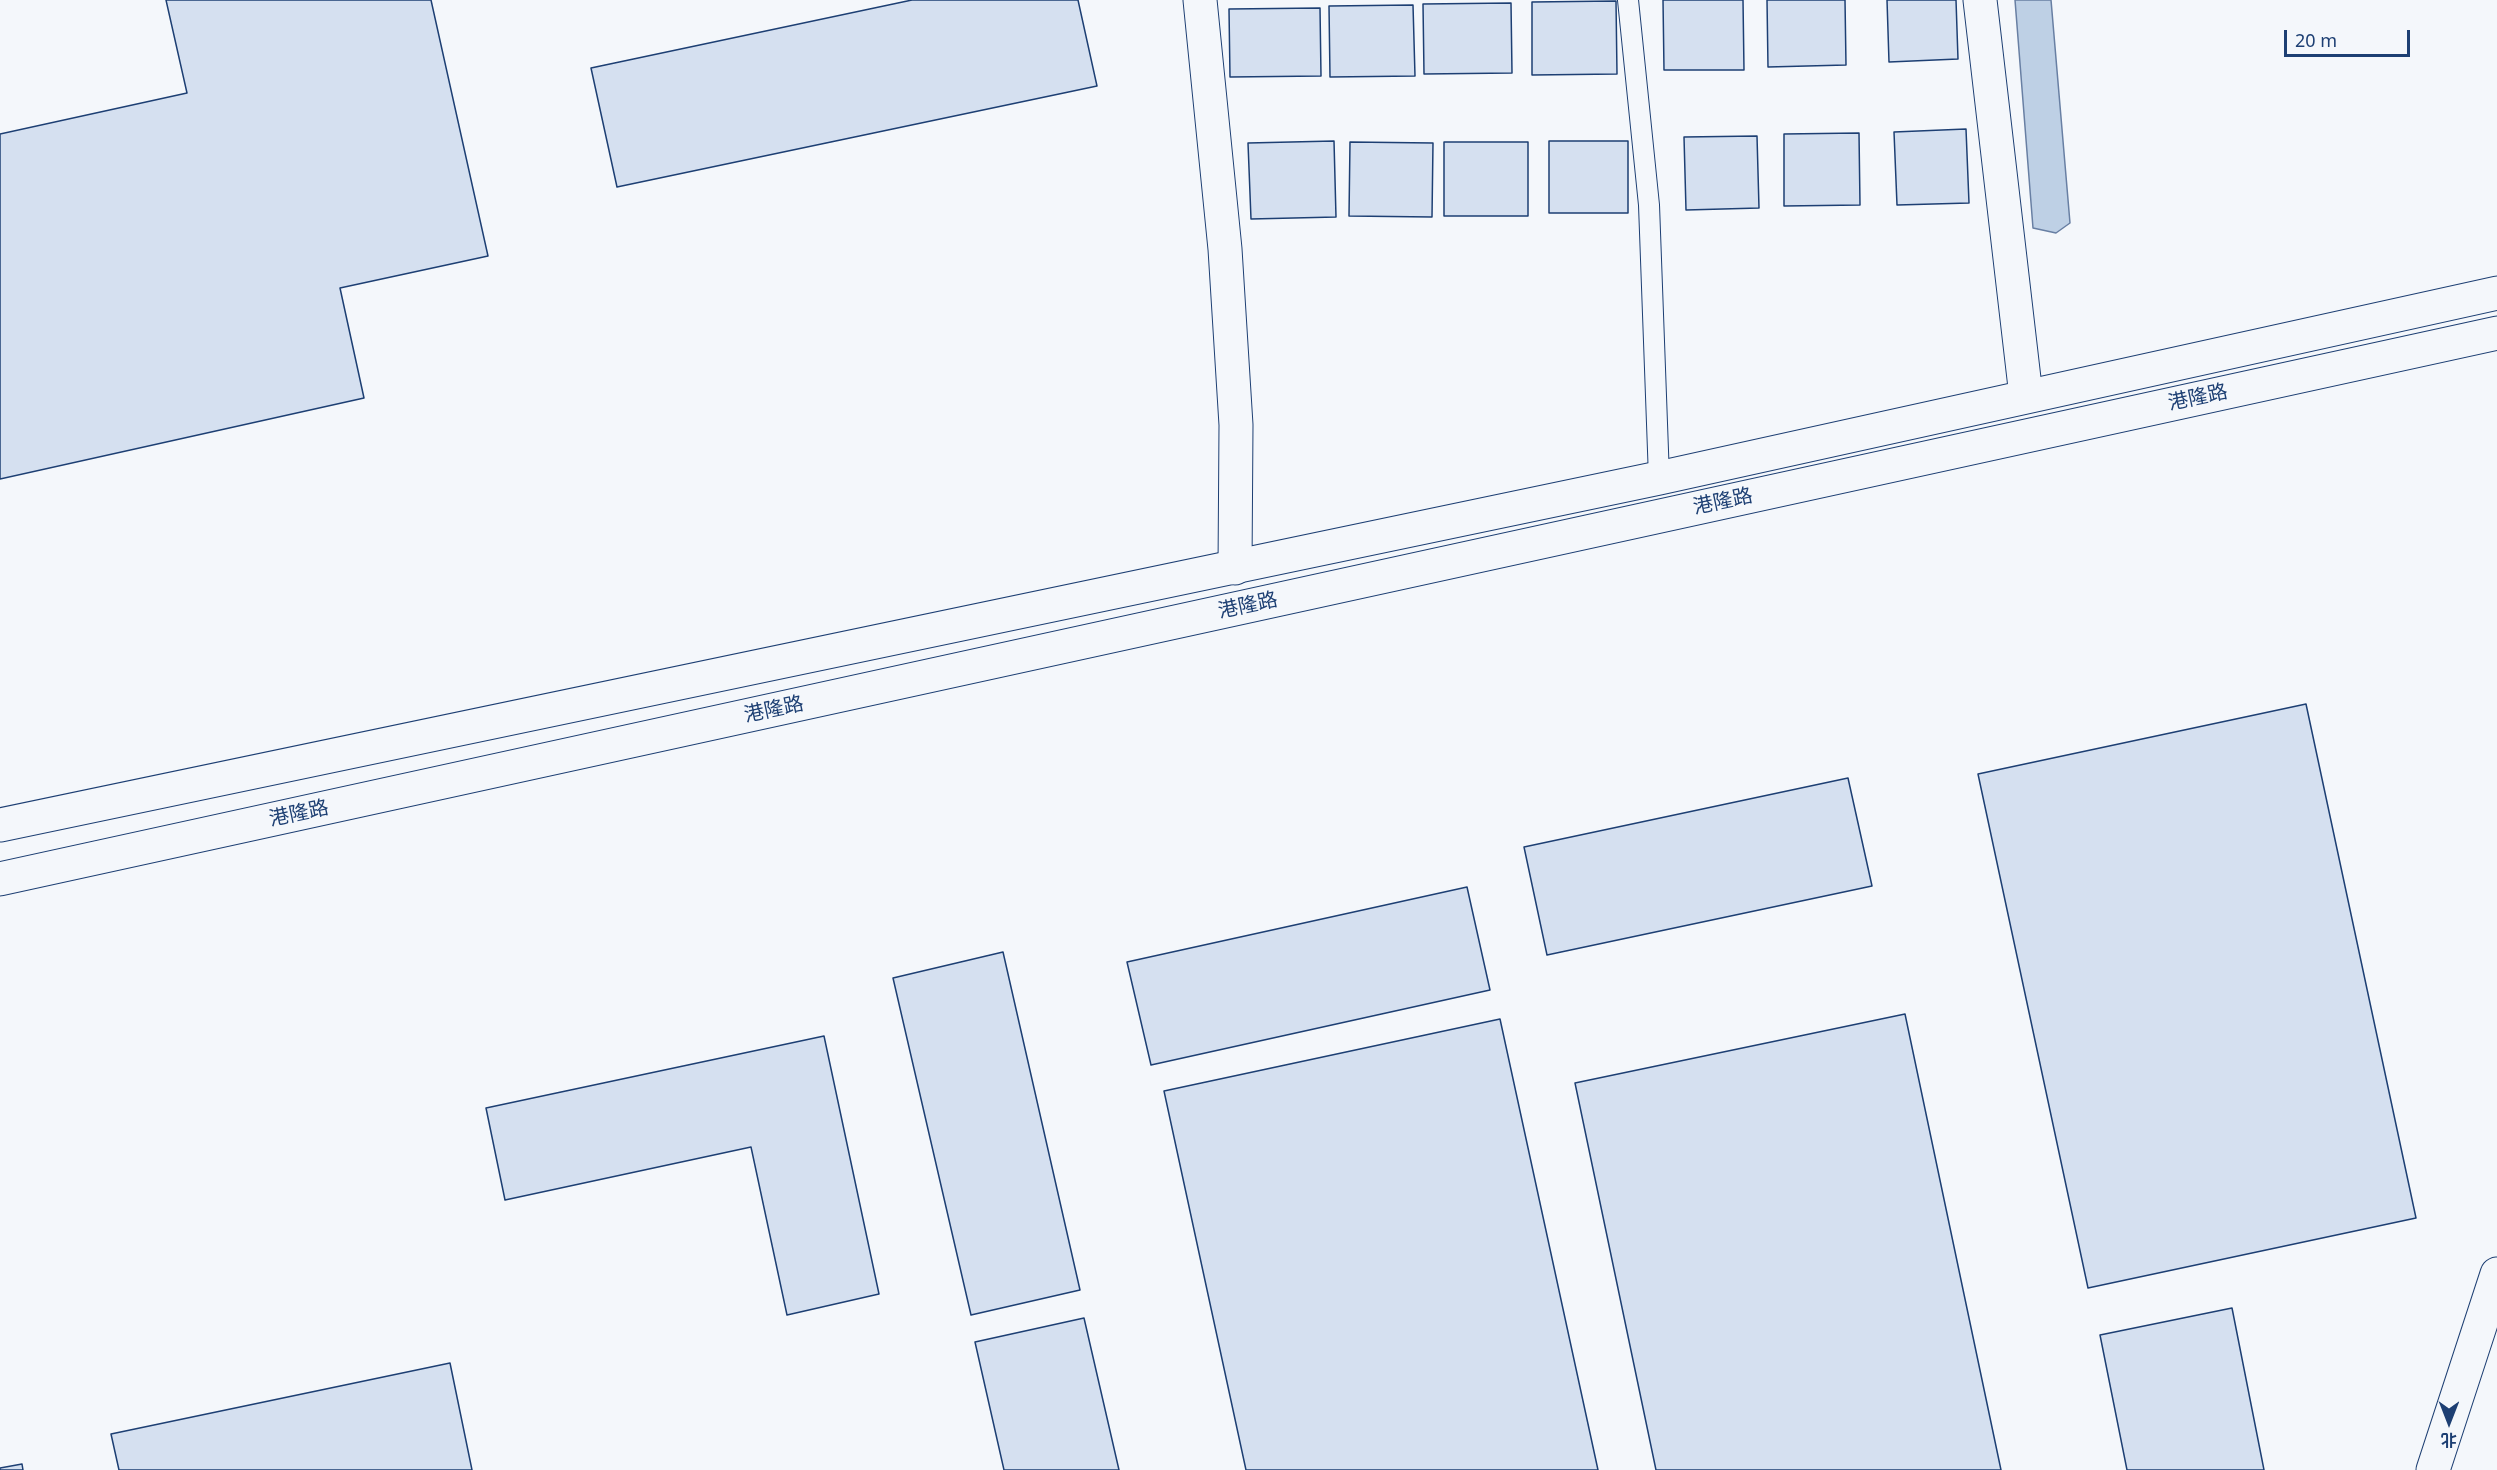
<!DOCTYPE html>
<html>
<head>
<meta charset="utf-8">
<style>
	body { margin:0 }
	#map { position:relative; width:2497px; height:1470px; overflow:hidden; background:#f4f7fb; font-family:"Noto Sans","Noto Sans SC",sans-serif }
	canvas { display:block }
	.north { position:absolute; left:2419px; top:1392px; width:60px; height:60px; -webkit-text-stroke:4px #f4f7fb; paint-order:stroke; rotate:180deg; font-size:16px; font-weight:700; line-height:24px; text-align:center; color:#1d3f73 }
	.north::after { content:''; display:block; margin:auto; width:21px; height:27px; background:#1d3f73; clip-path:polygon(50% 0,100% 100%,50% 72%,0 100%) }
	.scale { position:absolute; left:2284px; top:30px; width:126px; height:27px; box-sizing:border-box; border:3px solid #1d3f73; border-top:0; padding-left:8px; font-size:18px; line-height:21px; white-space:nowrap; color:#1d3f73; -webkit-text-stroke:4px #f4f7fb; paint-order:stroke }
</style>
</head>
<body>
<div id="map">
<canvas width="2497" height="1470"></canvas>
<div class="north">北</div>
<div class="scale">20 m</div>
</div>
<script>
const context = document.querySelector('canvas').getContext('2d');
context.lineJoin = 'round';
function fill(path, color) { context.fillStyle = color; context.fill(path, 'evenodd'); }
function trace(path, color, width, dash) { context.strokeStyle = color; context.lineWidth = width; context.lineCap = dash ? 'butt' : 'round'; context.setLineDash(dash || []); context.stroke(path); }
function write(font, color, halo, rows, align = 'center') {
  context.font = font + ' "Noto Sans","Noto Sans SC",sans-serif'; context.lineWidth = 4.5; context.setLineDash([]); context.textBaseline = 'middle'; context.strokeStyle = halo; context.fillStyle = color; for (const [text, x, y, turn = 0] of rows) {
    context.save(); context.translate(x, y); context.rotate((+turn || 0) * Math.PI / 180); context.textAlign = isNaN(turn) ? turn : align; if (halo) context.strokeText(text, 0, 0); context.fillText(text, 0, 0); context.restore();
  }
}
const water = new Path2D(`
	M2015,0H2051L2070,223L2056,233L2033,228Z`);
fill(water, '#bed0e5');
trace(water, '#687fa3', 1.5);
const building = new Path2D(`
	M166,0H431L488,256L340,288L364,398L0,479V134L187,93Z
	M912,0H1078L1097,86L617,187L591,68Z
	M1663,0H1743L1744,70H1664Z
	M1767,0H1845L1846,65L1768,67Z
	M1887,0H1956L1958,59L1889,62Z
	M1616,1L1617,74L1532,75V2Z
	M1511,3L1512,73L1424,74L1423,4Z
	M1413,5L1415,76L1330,77L1329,6Z
	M1320,8L1321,76L1230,77L1229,9Z
	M1966,129L1969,203L1897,205L1894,132Z
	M1859,133L1860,205L1784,206V134Z
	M1757,136L1759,208L1686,210L1684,137Z
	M1334,141L1336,217L1251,219L1248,143Z
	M1549,141H1628V213H1549Z
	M1350,142L1433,143L1432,217L1349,216Z
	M1444,142H1528V216H1444Z
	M2306,704L2416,1218L2088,1288L1978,774Z
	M1848,778L1872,886L1547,955L1524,847Z
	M1467,887L1490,990L1151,1065L1127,962Z
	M1003,952L1080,1290L971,1315L893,978Z
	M1905,1014L2001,1470H1656L1575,1083Z
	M1500,1019L1598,1470H1246L1164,1091Z
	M824,1036L879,1294L787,1315L751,1147L505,1200L486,1108Z
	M2232,1308L2264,1470H2127L2100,1335Z
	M1084,1318L1119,1470H1004L975,1342Z
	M450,1363L472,1470H119L111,1434Z
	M22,1464L23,1470H0V1468Z`);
fill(building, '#d5e0f0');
trace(building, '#1d3f73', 1.5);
const service = new Path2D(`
	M1628,0L1649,205L1659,478`);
const minor = new Path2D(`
	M1200,0L1225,249L1236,425L1235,568
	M1980,0L2026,396`);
const tertiary = new Path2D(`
	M2433,1470L2497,1274`);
const primary = new Path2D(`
	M0,825L1659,478L2497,293
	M0,879L2497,333`);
trace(service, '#1d3f73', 22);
trace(minor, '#1d3f73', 35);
trace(tertiary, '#1d3f73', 35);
trace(primary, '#1d3f73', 35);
trace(service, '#f4f7fb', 20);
trace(minor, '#f4f7fb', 33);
trace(tertiary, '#f4f7fb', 33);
trace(primary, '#f4f7fb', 33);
write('20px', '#1d3f73', '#f4f7fb', [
	["港隆路",2198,398,-12],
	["港隆路",1723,502,-12],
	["港隆路",1248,606,-12],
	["港隆路",774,710,-12],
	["港隆路",299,814,-12]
]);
</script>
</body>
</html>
